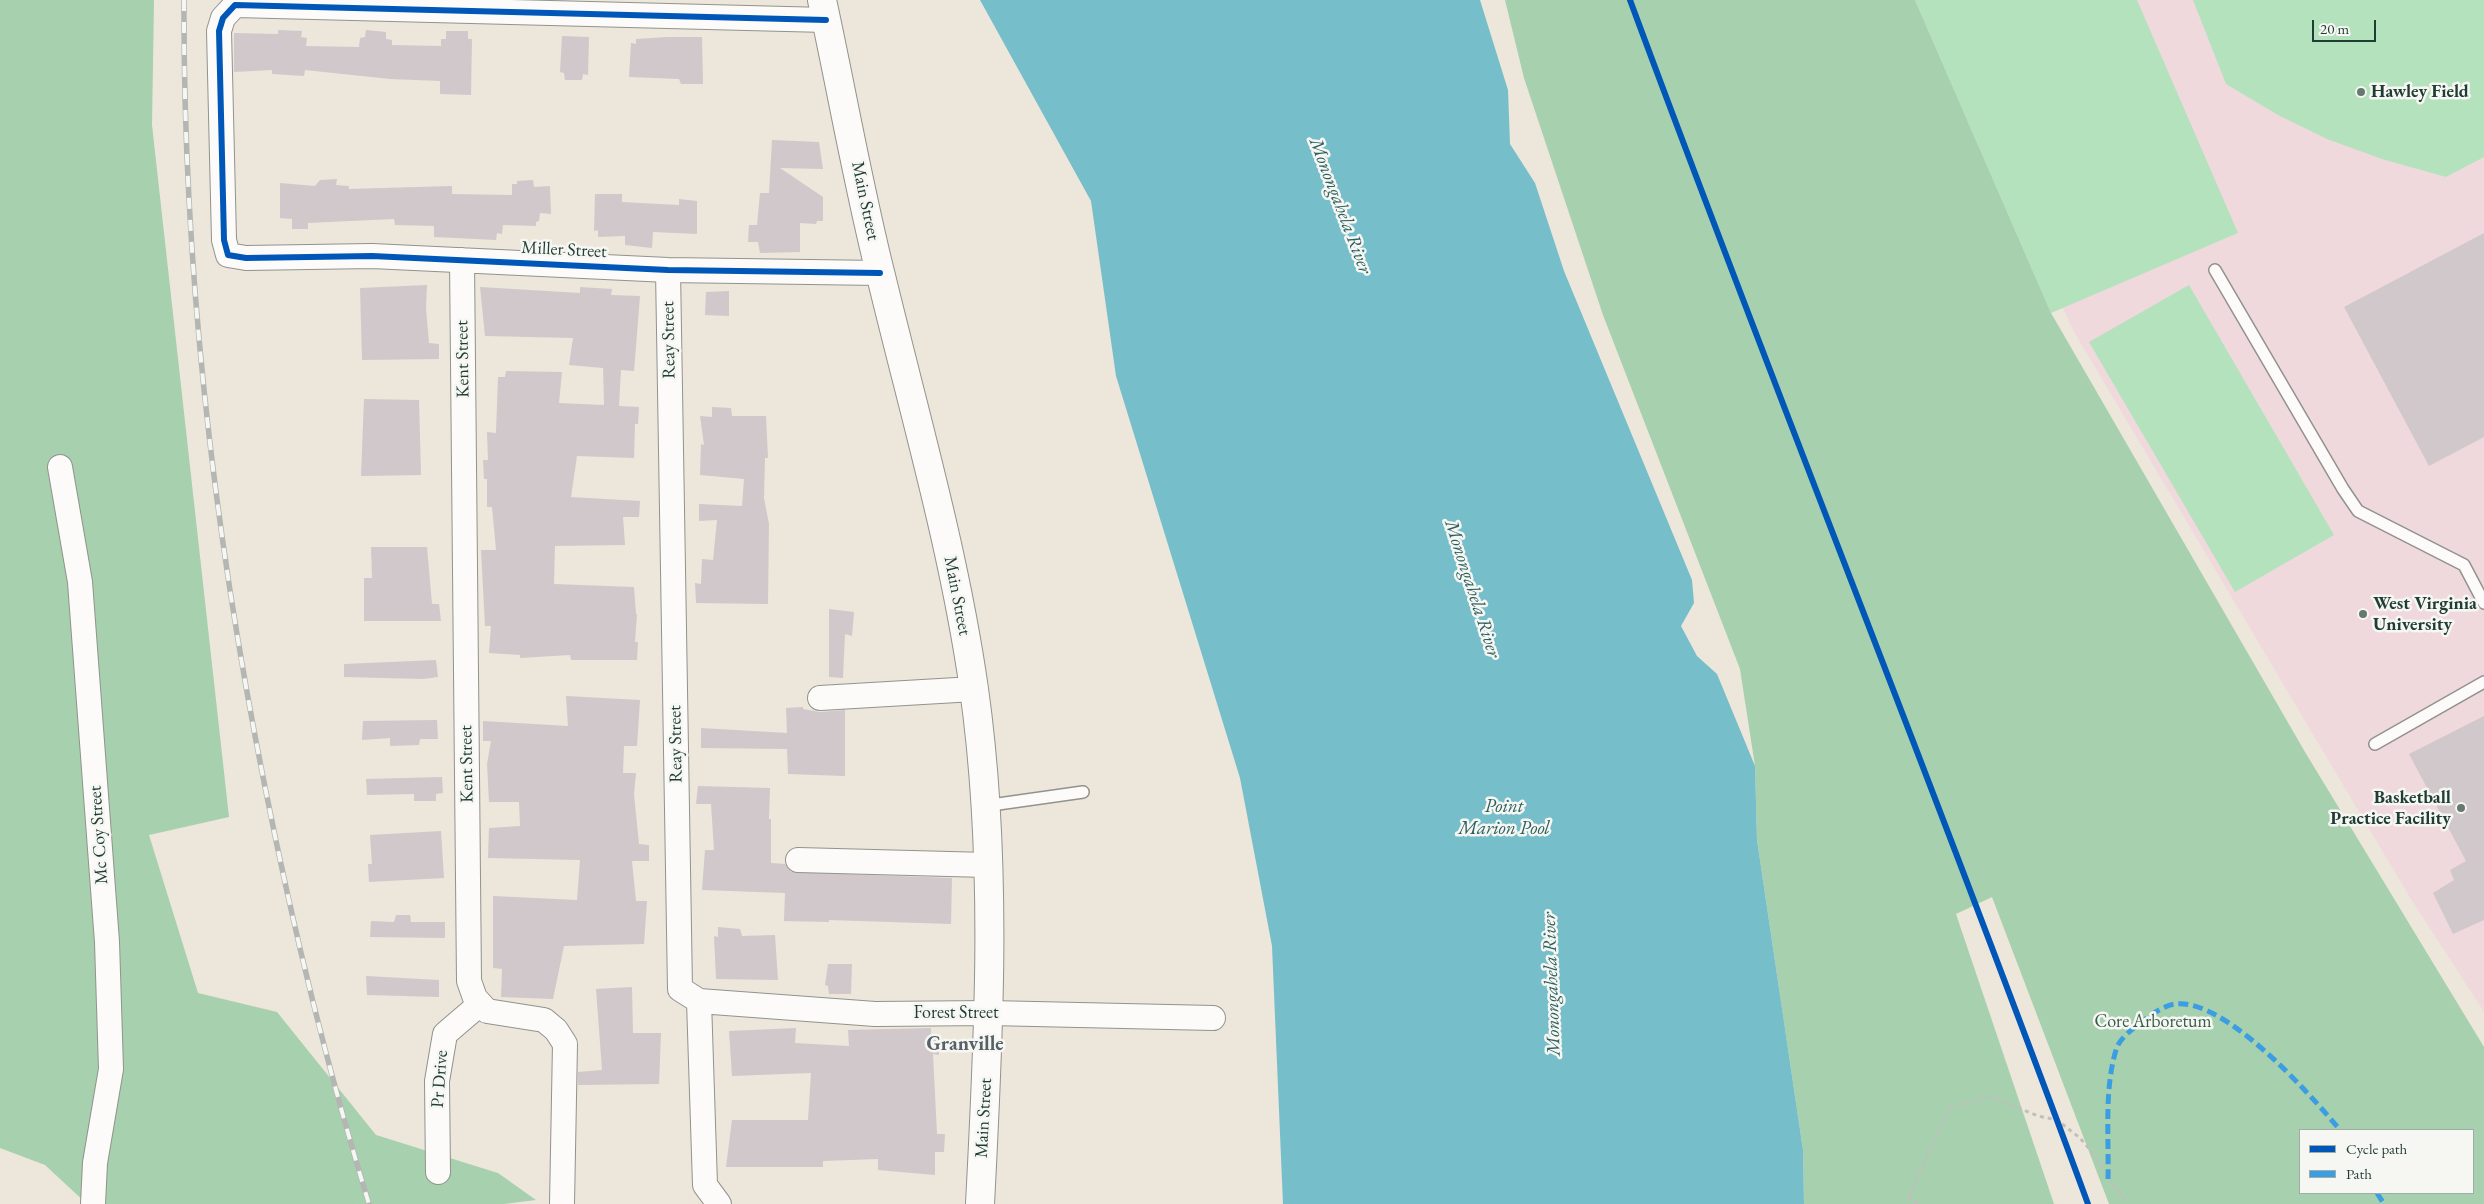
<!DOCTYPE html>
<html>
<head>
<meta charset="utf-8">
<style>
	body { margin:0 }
	#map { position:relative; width:2484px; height:1204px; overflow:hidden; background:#ece6db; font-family:"EB Garamond",serif }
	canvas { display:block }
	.legend { position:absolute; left:2299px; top:1129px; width:175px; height:65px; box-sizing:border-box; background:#f6f6f2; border:1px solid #a0aca6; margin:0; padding:6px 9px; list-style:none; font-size:15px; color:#1f3d34 }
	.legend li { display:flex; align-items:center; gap:10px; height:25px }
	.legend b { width:25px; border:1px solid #a0aca6 }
	.scale { position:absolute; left:2312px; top:20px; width:64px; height:22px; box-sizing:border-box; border:2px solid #1f3d34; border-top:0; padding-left:6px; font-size:15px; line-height:18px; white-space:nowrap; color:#1f3d34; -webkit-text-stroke:4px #f6f6f2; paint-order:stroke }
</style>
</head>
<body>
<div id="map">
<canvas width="2484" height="1204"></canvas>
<ul class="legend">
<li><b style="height:6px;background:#0057b8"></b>Cycle path</li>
<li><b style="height:6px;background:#3c9ee2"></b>Path</li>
</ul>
<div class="scale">20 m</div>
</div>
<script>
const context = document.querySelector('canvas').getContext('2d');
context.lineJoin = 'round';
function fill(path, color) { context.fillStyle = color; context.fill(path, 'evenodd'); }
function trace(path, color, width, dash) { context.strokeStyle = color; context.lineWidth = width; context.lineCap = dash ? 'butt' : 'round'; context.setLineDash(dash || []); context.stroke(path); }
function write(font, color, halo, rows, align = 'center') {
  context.font = font + ' "EB Garamond",serif'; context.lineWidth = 5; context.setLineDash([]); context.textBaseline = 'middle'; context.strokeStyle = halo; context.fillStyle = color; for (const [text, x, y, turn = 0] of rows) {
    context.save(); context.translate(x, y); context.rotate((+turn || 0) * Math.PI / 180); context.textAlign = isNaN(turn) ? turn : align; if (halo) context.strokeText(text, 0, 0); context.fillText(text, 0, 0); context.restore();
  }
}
fill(new Path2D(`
	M1917,0H2484V1012L2409,896L2074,332Z`), '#f0d9dd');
fill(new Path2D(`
	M1915,0H2137L2238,233L2051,313Z
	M2193,0H2484V157L2446,177L2382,159L2327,139L2278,115L2226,84Z
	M2189,285L2334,535L2235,592L2089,342Z`), '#b4e2bd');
fill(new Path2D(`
	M0,0H154L152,125L229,817L149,835L198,993L277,1012L376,1135L498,1173L536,1200L504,1204H87L45,1165L0,1148Z
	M1505,0H1915L2051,313L2305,752L2484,1047V1204H2109L1992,897L1956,914L2054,1204H1804L1803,1150L1757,840L1755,766L1740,669L1603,315L1524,78ZM2300,1130H2473V1193H2300Z`), '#a6d0ae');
fill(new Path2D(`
	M980,0H1480L1508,90L1510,144L1535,183L1564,271L1692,580L1694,603L1681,626L1697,656L1717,674L1755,766L1757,840L1803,1150L1804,1204H1283L1272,946L1240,778L1116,376L1091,201Z`), '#76beca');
fill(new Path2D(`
	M278,30L302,31L301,37L307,38L306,46L359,47L360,38L365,37L366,30L386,32V39L392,40V45L441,46V39H446V31H468V39H472L471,95L440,94V81L390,79L305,70L304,76L272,74V70L234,72V33L278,34Z
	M562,36L589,37L588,75L583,74L582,80H565L564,73L560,72Z
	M667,37H702L703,84H681L679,79L629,77L631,43L636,44V39Z
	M772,140L819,142L823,169L780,168L823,197V221H817L816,224L800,223V252L760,253L758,242H748L749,225H757L760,193H769Z
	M337,179L336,185L349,186V189L452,186V194L512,195V184H517V181L533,180L534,187L550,186L551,214L540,213L539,221L536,222V226L503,225L502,234L497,233L496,240L434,237V226L395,225L394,219L308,223V229H292V219L280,218V183L315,186L320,180Z
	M595,194H622V202L679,205V199L697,201V234L653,232L652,248L625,245V236L598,237V230L594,231Z
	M2484,233V437L2429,466L2344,307Z
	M427,285L426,308L429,343L439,344V359L362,360L360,288Z
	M480,287L580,293V287L612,289L611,295L640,296L634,371L621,370L619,406L639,407L638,424H635L634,458L577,456L571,497L640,501L639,517H623L625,545L555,546L554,584L634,587L636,614H637L635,642H638L637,660H571L570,655L520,658V655L489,653L491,626H485L481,550H496L492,507H487V479H484L483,460H488L487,432L496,433L498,377H505L506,371L562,372L559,403L604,405L603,368L569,365L573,338L485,336Z
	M729,291V316L705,315L706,292Z
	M364,399L419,400L421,475L361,476Z
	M712,407L731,408L732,416H766L768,458H765L764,498L769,524L768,604L696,603L695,583L701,584L702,559L713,560L717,520L699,521V504L742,506L744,479L700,475L701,444L704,445L700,416L712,417Z
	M371,547H427L432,604H439L441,621H364V578H372Z
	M829,609L854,612L852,636L845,634L843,678L829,677Z
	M436,660L438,677L423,679L344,677V664Z
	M566,696L640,700L637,746H624L623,773H636L634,794L639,844L649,845V861H632L636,901H647L644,944L564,946L553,999L501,997L502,969L493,968V896L577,900L580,860L488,858L489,828L520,826L519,802H489L487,764L491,741H483V721L568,726Z
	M803,707V709L820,712L845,710V776L788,774L787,749L701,748V728L787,733L786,708Z
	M2484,716V920L2453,934L2433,893L2454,880L2450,870L2466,861L2409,754Z
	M437,720L438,739H420L419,745L390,746V738L362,740L363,721Z
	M442,777L443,793L436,794V801H414V794L367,795L366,779Z
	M698,786L770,788L769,819H771V863L785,864L791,872L952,878L951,924L829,920V922L784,921L785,893L702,890L705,850H714L711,804H696Z
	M441,831L444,878L369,882L368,864H372L370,835Z
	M396,915H410L411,922H445V938L370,937L371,921L394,922Z
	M718,927L740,929L742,936L775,935L778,980L716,979L714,936L718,937Z
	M828,964H852L851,994H829L828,986L825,985Z
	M366,976L439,980V997L367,995Z
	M632,987L633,1033H661L659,1084L578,1085V1072L602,1070L596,989Z
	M796,1028L795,1043L849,1046L848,1030L931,1028V1036H938L939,1055L933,1054L937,1134H945L944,1152H935V1175L878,1170V1159L823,1161V1167H726L732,1120H808L811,1073L732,1076L729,1031Z`), '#d0c8ca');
const service = new Path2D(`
	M2215,270L2343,489L2358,511L2464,565L2484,603
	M2375,744L2484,682
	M984,806L1083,792`);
const minor = new Path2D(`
	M826,20L235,5L223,18L219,31L224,240L228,255L246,258L372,256L668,270L880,273
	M462,260L469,981L475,998L487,1011L544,1020L556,1030L565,1044L562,1204
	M668,270L680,989L699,1001L705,1185L719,1204
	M60,467L80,582L107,942L111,1069L95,1163L93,1204
	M820,698L974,689
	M798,860L987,865
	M699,1001L875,1014L990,1013L1213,1018
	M438,1172L437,1081L445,1034L480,1004`);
const secondary = new Path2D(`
	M822,0C842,92 858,185 881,276C914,413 954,549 974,689C998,859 989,1033 980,1204`);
trace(service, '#91938c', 14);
trace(minor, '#91938c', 26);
trace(secondary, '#91938c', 30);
trace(new Path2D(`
	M1909,1195L1950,1107L1992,1097L2038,1116L2057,1120L2080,1138L2092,1152L2127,1204
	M1909,1195L1917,1204
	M1910,1196L1911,1204`), '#bdc0bc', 3, [4, 4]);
trace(service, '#fcfbfa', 11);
trace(minor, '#fcfbfa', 24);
trace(secondary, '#fcfbfa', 28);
const rail = new Path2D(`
	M184,0C183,265 213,528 265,787C293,928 327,1067 369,1204`);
trace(rail, '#b3b6b3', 5.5);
trace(rail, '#f6f6f2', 4, [11]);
trace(new Path2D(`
	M2108,1179C2109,1137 2104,1090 2116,1050C2119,1038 2135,1027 2144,1020C2152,1014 2165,1005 2175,1004C2225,998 2310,1094 2340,1130
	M2377,1193L2384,1204`), '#3c9ee2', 5, [10, 5]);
trace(new Path2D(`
	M1630,0C1779,403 1940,801 2088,1204
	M826,20L235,5L223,18L219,31L224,240L228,255L246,258L372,256L668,270L880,273`), '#0057b8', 6);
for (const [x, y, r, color] of [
	[2361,92,5,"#67786e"],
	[2363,614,5,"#67786e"],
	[2461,808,5,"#67786e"]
]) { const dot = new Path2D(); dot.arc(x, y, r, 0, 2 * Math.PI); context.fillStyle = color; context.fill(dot); trace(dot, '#f6f6f2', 2); }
write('bold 18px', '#1f3d34', '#f6f6f2', [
	["Hawley Field",2371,92],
	["West Virginia",2373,604],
	["University",2373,625],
	["Basketball",2451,798,"right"],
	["Practice Facility",2451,819,"right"]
], 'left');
write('18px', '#1f3d34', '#f6f6f2', [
	["Main Street",865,201,78],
	["Miller Street",564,250,3],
	["Reay Street",669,340,-91],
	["Kent Street",463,359,-91],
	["Main Street",957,596,79],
	["Reay Street",676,744,-91],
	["Kent Street",467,764,-91],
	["Mc Coy Street",99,835,-94],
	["Forest Street",956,1013],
	["Pr Drive",440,1079,-86],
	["Main Street",984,1118,-87]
]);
write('18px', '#345d4a', '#f6f6f2', [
	["Core Arboretum",2153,1022]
]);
write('italic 19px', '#2a5f5f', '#f6f6f2', [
	["Monongahela River",1340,206,69],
	["Monongahela River",1472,589,72],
	["Point",1504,807],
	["Marion Pool",1504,829],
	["Monongahela River",1552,984,-92]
]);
write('bold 20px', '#576168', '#f6f6f2', [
	["Granville",965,1045]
]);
</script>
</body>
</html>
